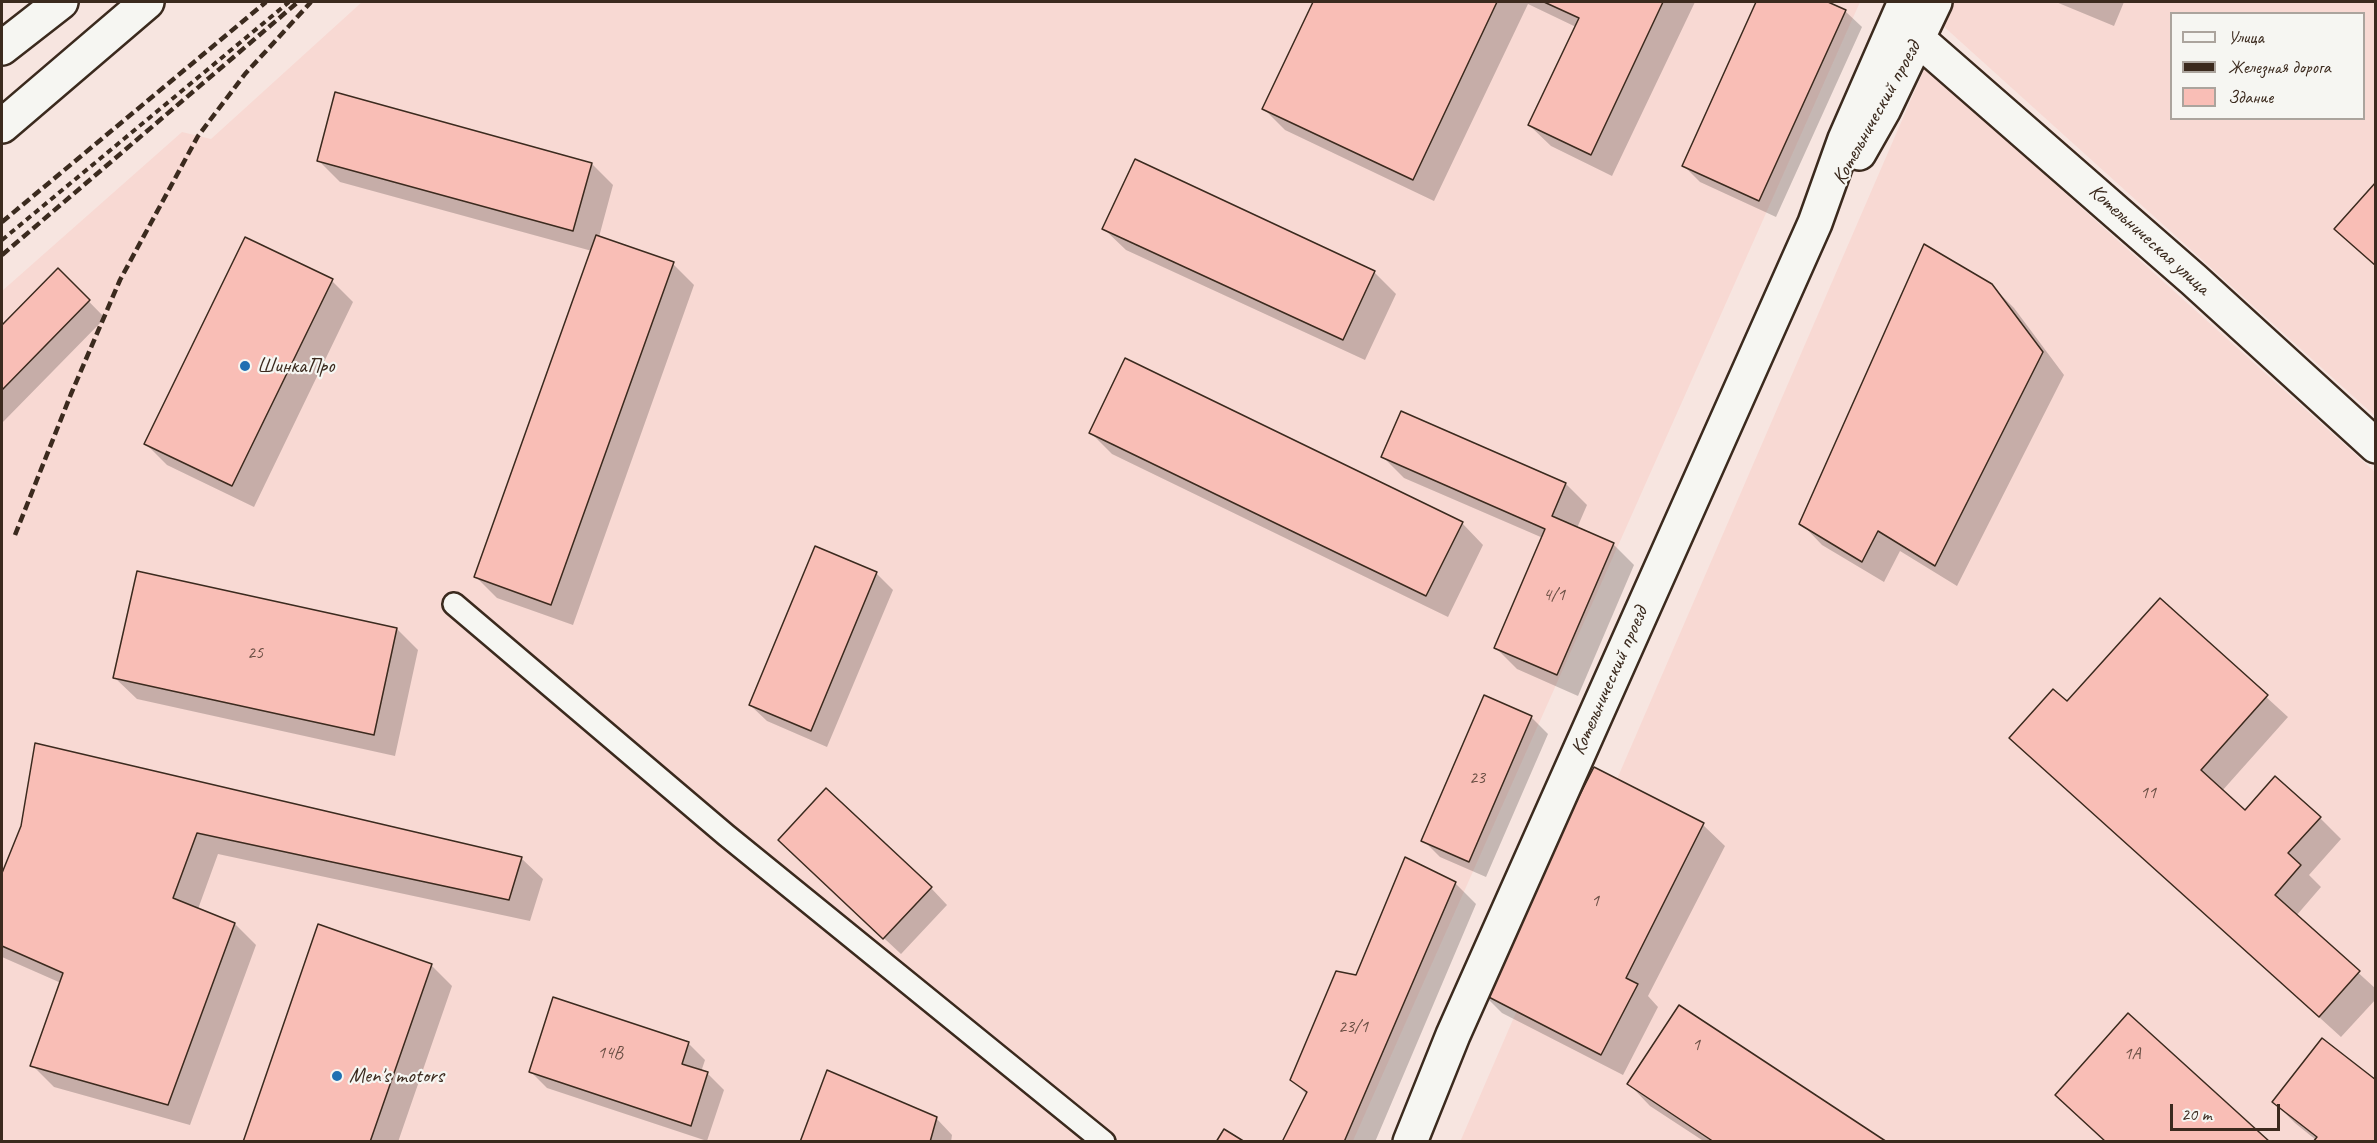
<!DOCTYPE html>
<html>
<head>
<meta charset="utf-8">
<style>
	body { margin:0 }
	#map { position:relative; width:2377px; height:1143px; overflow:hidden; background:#f7e5e0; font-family:Caveat,sans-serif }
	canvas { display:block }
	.frame { position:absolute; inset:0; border:3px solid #3b2a1e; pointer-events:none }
	.legend { position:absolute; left:2170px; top:12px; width:195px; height:108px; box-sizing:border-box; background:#f6f6f2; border:2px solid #aba49d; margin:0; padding:8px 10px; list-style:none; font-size:18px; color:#3b2a1e }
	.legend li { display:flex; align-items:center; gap:12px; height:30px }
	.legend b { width:30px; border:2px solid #aba49d }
	.scale { position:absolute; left:2170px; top:1104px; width:110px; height:27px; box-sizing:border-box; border:3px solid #3b2a1e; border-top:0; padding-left:8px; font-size:18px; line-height:21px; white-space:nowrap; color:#3b2a1e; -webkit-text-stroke:4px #f6f6f2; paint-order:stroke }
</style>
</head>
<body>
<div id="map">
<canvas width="2377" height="1143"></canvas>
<div class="frame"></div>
<ul class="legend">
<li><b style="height:8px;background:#f6f6f2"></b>Улица</li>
<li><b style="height:8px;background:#3b2a1e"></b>Железная дорога</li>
<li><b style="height:16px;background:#f9beb6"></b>Здание</li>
</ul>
<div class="scale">20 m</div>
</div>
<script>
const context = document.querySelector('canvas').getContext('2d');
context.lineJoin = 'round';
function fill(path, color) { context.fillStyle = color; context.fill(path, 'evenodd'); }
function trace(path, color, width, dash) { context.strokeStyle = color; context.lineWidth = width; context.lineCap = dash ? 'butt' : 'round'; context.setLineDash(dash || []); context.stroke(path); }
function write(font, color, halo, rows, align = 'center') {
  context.font = font + ' Caveat,sans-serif'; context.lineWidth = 4.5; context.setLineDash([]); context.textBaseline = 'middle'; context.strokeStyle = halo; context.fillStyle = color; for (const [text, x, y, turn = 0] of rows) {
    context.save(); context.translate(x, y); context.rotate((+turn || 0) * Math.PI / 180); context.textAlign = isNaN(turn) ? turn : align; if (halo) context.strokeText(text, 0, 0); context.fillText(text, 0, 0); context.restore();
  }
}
fill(new Path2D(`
	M362,2H1860L1353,1141H2V291L182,132L211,139Z
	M1951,2H2375V416L1941,24ZM2172,14H2364V118H2172Z
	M1925,67L2375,472V1141L1460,1142Z`), '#f8d9d3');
fill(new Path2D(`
	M1314,2H1695L1612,176L1551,146L1529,125L1576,27L1528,4L1434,201L1285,130L1264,109Z
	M1758,2H1824L1845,11L1862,27L1776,217L1700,182L1684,166Z
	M2056,2H2124L2114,26Z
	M318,160L592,164L613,185L599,237L673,264L694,285L573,625L497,598L476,577L592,251L340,182Z
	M1104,229L1374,272L1396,294L1365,360L1126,250Z
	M58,270L105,318L2,423V327Z
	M332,281L353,302L254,507L167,465L146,444Z
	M1991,285L2014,308L2064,375L1957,586L1900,551L1884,582L1822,545L1801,523Z
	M1401,413L1566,484L1587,505L1577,528L1613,544L1634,565L1578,696L1517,669L1496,648L1543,538L1404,478L1383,457Z
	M1090,432L1462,523L1483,545L1448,617L1112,454Z
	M876,573L893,590L827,747L767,721L750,705Z
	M2160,600L2288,717L2222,791L2245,812L2320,818L2341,839L2309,875L2321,887L2296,916L2376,989V999L2341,1037L2011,738L2067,704Z
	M397,629L418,650L395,756L137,699L115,678Z
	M1531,717L1548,734L1486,877L1440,857L1423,840Z
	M37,745L521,858L543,879L530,921L218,854L198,909L235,924L256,945L190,1125L54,1087L32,1065L61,983L2,957V877L22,827Z
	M1594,769L1703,825L1725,846L1648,996L1658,1007L1623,1075L1502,1013L1481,992Z
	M796,856L931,888L947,905L901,954Z
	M1455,883L1476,904L1375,1142H1283L1307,1095L1292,1079L1357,977Z
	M431,965L452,986L398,1142H245Z
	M554,999L689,1044L705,1060L701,1072L707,1073L724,1090L707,1141L547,1088L531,1072Z
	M2376,1082L2316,1140L2295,1123L2274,1102Z
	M1629,1084L1884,1142H1705L1650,1106Z
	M936,1118L952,1135L951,1142H802Z`), '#0003');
const building = new Path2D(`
	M1313,2H1497L1413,180L1262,109Z
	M1544,2H1663L1591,155L1528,125L1579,18Z
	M1756,2H1828L1846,10L1759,201L1682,166Z
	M335,92L592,163L573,231L317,161Z
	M1135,159L1375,271L1343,340L1102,229Z
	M2376,182V266L2334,229Z
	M596,235L674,262L551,605L474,577Z
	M245,237L333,279L232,486L144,444Z
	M1924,244L1992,284L2043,352L1935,566L1878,531L1862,562L1799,524Z
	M58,268L90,300L2,390V325Z
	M1125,358L1463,522L1426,596L1089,433Z
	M1401,411L1566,483L1552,516L1614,543L1557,675L1494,648L1545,529L1381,457Z
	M815,546L877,572L811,731L749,705Z
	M137,571L397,628L374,735L113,678Z
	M2160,598L2268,695L2201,770L2245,810L2275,776L2321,817L2288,853L2301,865L2275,895L2360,971L2319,1017L2009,738L2053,689L2067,701Z
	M1484,695L1532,716L1469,862L1421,841Z
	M35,743L522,857L509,900L197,833L173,898L235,923L168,1105L30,1066L63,973L2,946V873L21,826Z
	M1594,767L1704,823L1626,978L1638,984L1601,1055L1479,992Z
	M826,788L932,887L883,939L778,840Z
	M1405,857L1456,882L1344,1142H1282L1307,1092L1290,1080L1336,971L1356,975Z
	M318,924L432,964L370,1142H243Z
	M553,997L689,1042L682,1064L708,1072L691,1126L529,1072Z
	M1679,1005L1887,1142H1714L1627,1084Z
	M2128,1013L2270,1142H2106L2055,1095Z
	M2322,1038L2376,1080V1142H2313L2317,1137L2272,1102Z
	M827,1070L937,1117L930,1142H800Z
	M1224,1129L1245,1142H1216Z`);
fill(building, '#f9beb6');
trace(building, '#3b2a1e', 1.5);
const service = new Path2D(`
	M454,604L726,835L1104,1142`);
const tertiary = new Path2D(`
	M1918,39L2194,280L2376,446
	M1859,153L1884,109L1935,2
	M1410,1142L1453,1035L1815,223L1845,139L1905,2`);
const secondary = new Path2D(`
	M2,48L61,2
	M2,126L147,2`);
trace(service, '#3b2a1e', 26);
trace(tertiary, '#3b2a1e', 38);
trace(secondary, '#3b2a1e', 38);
trace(new Path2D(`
	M2,240L289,2`), '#3b2a1e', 4, [6, 4.5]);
trace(service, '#f6f6f2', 21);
trace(tertiary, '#f6f6f2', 33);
trace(secondary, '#f6f6f2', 33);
trace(new Path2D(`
	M2,222L266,2
	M2,255L298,2
	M15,535L71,394L120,280L198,136L245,74L311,2`), '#3b2a1e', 4.5, [9, 4.5]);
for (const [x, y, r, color] of [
	[245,366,6,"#1f6fb2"],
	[337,1076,6,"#1f6fb2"]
]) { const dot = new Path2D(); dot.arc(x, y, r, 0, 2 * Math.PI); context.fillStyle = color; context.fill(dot); trace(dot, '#f6f6f2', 2); }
write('18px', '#6a4f44', null, [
	["4/1",1554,595],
	["25",255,653],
	["23",1477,778],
	["11",2148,793],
	["1",1595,901],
	["23/1",1353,1027],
	["1",1696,1045],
	["14В",610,1053],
	["1А",2132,1054]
]);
write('21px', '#3b2a1e', '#f6f6f2', [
	["Котельнический проезд",1877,113,-61],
	["Котельническая улица",2149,240,42],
	["Котельнический проезд",1610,681,-66]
]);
write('21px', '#3b2a1e', '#f6f6f2', [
	["ШинкаПро",257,366],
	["Men's motors",349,1076]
], 'left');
</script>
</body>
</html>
